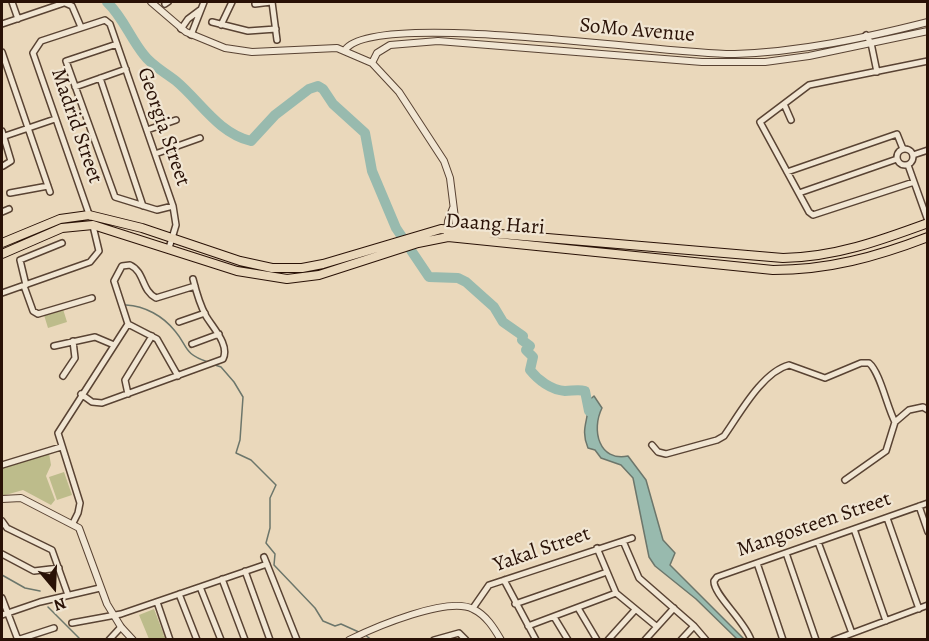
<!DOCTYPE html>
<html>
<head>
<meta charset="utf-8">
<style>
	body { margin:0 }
	#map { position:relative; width:929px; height:641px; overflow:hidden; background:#ead8bb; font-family:Alegreya,serif }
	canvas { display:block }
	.frame { position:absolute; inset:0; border:3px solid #291106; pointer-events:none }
	.north { position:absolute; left:24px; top:557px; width:60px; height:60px; -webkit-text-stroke:4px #f1e6d3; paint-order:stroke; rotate:161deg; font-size:16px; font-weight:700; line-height:24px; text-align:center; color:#291106 }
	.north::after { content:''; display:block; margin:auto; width:21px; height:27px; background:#291106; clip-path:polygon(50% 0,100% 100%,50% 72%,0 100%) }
</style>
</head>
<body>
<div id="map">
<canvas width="929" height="641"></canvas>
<div class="frame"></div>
<div class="north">N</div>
</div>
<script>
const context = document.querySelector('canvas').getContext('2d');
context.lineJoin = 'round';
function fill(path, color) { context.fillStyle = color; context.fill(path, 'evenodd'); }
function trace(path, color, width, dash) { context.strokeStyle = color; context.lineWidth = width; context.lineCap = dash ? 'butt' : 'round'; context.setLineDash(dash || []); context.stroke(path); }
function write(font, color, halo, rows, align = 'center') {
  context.font = font + ' Alegreya,serif'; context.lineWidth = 4.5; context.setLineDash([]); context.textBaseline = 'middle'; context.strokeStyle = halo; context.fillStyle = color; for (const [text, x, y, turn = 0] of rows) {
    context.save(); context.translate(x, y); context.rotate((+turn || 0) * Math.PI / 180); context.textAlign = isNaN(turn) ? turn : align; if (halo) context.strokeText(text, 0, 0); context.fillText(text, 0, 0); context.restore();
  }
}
fill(new Path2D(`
	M63,309L67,322L48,328L44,315Z
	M49,453L51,465L46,476L55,500L51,505L23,490L2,496V467Z
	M64,472L72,495L57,500L49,477Z
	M154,609L164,635L162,636L166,635L168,639H149L139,615Z`), '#bdbc8b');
const water = new Path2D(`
	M594,396L602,408C591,430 599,462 628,456L646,480L663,540L675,553L670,565L744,639H737L696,599L655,566L649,557L633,478L621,465L601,458L595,450L588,448C579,427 591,418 587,402Z`);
fill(water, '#98baae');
trace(water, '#6c766b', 1.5);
trace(new Path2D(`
	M126,305C145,306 163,316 175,331C188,346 183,354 208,362
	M215,365L221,367L234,382L243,397L240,440L236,453L251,460L276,485L270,498V528L266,543L275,554L274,565L315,608L323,621L335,626L341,624L361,633
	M2,575L25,588L40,591
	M48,607L81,640
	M365,635L372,640`), '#6c766b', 1.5);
trace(new Path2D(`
	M107,2C123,17 130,38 144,55C152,66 165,72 176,81C200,101 218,133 251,141L275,115L309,89L318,86L323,89L333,104L365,133L372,171L396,228L429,277L458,278L466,282L494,307L503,322L523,336L522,340L530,346L526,350L533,357L530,370C538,380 551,390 565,391C572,391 578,389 585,391L589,411`), '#98baae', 10);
const minor = new Path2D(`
	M12,2L18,19
	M63,2L72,6L81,27
	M272,2L277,40
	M165,4L168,2
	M255,4L271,2
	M212,22L248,31L276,29
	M2,24L64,3
	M221,25L232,2
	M181,29L188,19L200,10
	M191,35L204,2
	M866,35L871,43L877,72
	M117,44L66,61L115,197L157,210L173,206
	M2,52L50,192
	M100,78L143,206
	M75,87L126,69
	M784,104L791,120
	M147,130L176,120
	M2,131L11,161L3,166
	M2,137L55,119
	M897 157a8 8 0 1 1 16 0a8 8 0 1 1-16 0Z
	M155,154L200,138
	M913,155L928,150
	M908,165L928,221
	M787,172L897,134L903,149
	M914,182L813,215L809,212L760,122L809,85L928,61
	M10,193L48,186
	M799,193L897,159
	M2,212L9,209
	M90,217L33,53L41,41L105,20L110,24L173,206L176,225L169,248
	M26,285L20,260L62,243
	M24,286L33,311L38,314L92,298
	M2,293L90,262L99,251L93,226
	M179,322L205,313
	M128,324L114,281L122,266L130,265C145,272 141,290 156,298L195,286
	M128,324L157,339L178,376
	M192,344L219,334
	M54,346L95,337L114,345
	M63,376L75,358L73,341
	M81,394L92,402L102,403L223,359C230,345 213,328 206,316C200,305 196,291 193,279
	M128,394L125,380L152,336
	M652,445L658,452L666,454L717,440L724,436C739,415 762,372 789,365L825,378L861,363H869C880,372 887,407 895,422
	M2,465L61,447
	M845,480L886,451L895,422L909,410L923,407L928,410
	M919,506L928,532
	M887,518L919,609
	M2,521L7,528L52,550L68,595
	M73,523L78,513L80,503L58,433L128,324
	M854,529L886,621
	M623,541L639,578L694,626L706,640
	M818,542L852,633
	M597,548L616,593L656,626
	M786,553L816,640
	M2,554L34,571L59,568
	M264,557L297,640
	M757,563L783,640
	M245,571L270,640
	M222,579L245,640
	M504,580L536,640
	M200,587L221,640
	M179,594L197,640
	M2,598L18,640
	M157,602L170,640
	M515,604L607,572
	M473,608L489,585L632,538
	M578,608L597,640
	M2,615L40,602L100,588
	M554,617L568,640
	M72,623L121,614L267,564
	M528,626L616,593
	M17,640L54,628
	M109,640L121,627
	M434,640L459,633L466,640
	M608,640L635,610
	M645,640L674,608
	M681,640L694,626
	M751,640C745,621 713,594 714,581L717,577L928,503
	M834,640L928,605`);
const tertiary = new Path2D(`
	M151,2L186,32L225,48L252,52L337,48L372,63L399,92L444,161L450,178L457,234
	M345,50C373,8 674,56 735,54C799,52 865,38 928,22
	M372,63L377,53L390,45L438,41L702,62H765L809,56L928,31
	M447,233L448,221L453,208
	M2,499L21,498L79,528L107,604L121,627L133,640
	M349,640C375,627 448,596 473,609C486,615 494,628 501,640`);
const primary = new Path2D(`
	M2,243L60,219L89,215L142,228L240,261L272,268H302L323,264L441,229L783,258C835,257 879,241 928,223
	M2,254L62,228L93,225L237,271L287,279L319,275L418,243L448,237L773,270C828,270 876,257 928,237`);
trace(minor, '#594333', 8);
trace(tertiary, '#594333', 8);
trace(primary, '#291106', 10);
trace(minor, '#f1e6d3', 5);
trace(tertiary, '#f1e6d3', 6);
trace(primary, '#ead8bb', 8);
write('21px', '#291106', '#f1e6d3', [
	["SoMo Avenue",637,31,5],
	["Madrid Street",76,126,71],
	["Georgia Street",163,127,71],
	["Daang Hari",495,225,4],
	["Mangosteen Street",814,525,-19],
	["Yakal Street",542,550,-19]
]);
</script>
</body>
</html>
